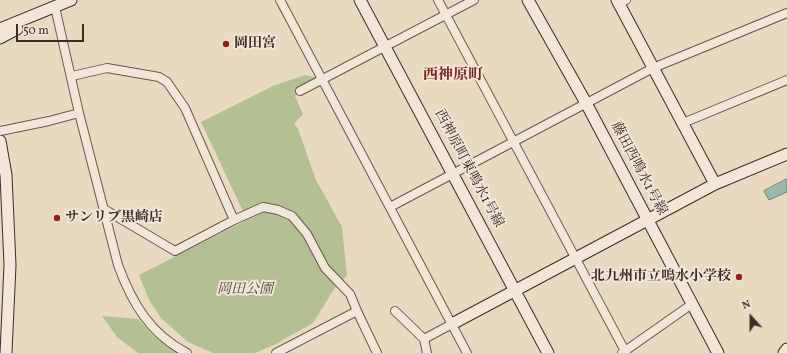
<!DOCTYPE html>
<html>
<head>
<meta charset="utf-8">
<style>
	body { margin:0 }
	#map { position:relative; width:787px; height:353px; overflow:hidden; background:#e9d9c1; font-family:Vollkorn,serif }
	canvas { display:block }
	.north { position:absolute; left:731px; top:297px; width:40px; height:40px; -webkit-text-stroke:3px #f1e6d7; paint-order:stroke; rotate:339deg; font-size:11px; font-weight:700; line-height:16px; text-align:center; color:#3c2c25 }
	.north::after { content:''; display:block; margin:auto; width:14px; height:18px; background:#3c2c25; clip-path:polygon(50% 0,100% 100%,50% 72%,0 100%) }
	.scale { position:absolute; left:16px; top:24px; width:68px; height:18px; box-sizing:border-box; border:2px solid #3c2c25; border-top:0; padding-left:5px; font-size:12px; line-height:14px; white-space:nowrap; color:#3c2c25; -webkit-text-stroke:3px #f1e6d7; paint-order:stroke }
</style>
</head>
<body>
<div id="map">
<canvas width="787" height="353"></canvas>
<div class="north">N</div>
<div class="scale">50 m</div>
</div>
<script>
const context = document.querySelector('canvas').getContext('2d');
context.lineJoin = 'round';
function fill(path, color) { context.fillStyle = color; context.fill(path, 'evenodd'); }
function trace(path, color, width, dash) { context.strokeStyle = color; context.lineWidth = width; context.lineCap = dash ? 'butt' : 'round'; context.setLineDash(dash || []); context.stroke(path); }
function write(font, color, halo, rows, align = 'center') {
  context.font = font + ' Vollkorn,"Noto Serif JP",serif'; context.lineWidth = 4; context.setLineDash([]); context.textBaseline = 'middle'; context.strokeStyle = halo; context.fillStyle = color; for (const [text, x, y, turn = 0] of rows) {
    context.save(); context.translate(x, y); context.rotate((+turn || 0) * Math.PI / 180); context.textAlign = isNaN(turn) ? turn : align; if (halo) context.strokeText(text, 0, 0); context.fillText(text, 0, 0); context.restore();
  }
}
fill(new Path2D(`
	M305,75L314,77L319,84L295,96L303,114L294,124L298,129L316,180L342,227L347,276L336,286L313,323L274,345L255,353H213L188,342L161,318L149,300L139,275L247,220L201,122L273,86Z
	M102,316L138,319L155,337L177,353H138L117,337Z`), '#b4c094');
const water = new Path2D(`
	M787,179V192L769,200L764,191Z`);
fill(water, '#98baae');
trace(water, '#738177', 1);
const street = new Path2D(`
	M280,0L467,353
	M438,0L626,353
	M619,3L626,0
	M55,7L79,113L118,265C132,303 150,334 187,353
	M72,76L107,68L159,77L167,82L185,108L234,220
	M300,91L474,0
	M683,123L787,80
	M0,131L49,121L79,113
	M390,207L653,68L787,13
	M104,209L175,251L234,220L263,207L278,210L292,216L307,234L325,268L350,294L357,311
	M395,311L424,339
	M276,353L357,311L377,353
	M427,353L424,339L452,324
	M622,353L692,304`);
const secondary = new Path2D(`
	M360,0L548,353
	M528,0L586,103L718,353
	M617,0L715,184
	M0,29L71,0
	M0,38L17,29
	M0,141L6,175L10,265L6,353
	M452,324L715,184L787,154
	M784,353L787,349`);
trace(street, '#67574c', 10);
trace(secondary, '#3c2c25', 13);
trace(street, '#f1e6d7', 8);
trace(secondary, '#f1e6d7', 11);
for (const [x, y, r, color] of [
	[226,44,4,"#8f2418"],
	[57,218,4,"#8f2418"],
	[739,277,4,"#8f2418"]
]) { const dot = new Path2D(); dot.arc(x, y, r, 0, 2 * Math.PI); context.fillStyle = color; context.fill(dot); trace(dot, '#f1e6d7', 1.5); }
write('bold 14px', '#3c2c25', '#f1e6d7', [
	["岡田宮",234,44],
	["サンリブ黒崎店",65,218],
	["北九州市立鳴水小学校",731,277,"right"]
], 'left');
write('14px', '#3c2c25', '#f1e6d7', [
	["西神原町東鳴水1号線",468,169,62],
	["藤田西鳴水1号線",638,169,62]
]);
write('italic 14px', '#544a3b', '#f1e6d7', [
	["岡田公園",245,290]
]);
write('bold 15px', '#7a1f14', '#f1e6d7', [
	["西神原町",453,76]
]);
</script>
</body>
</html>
